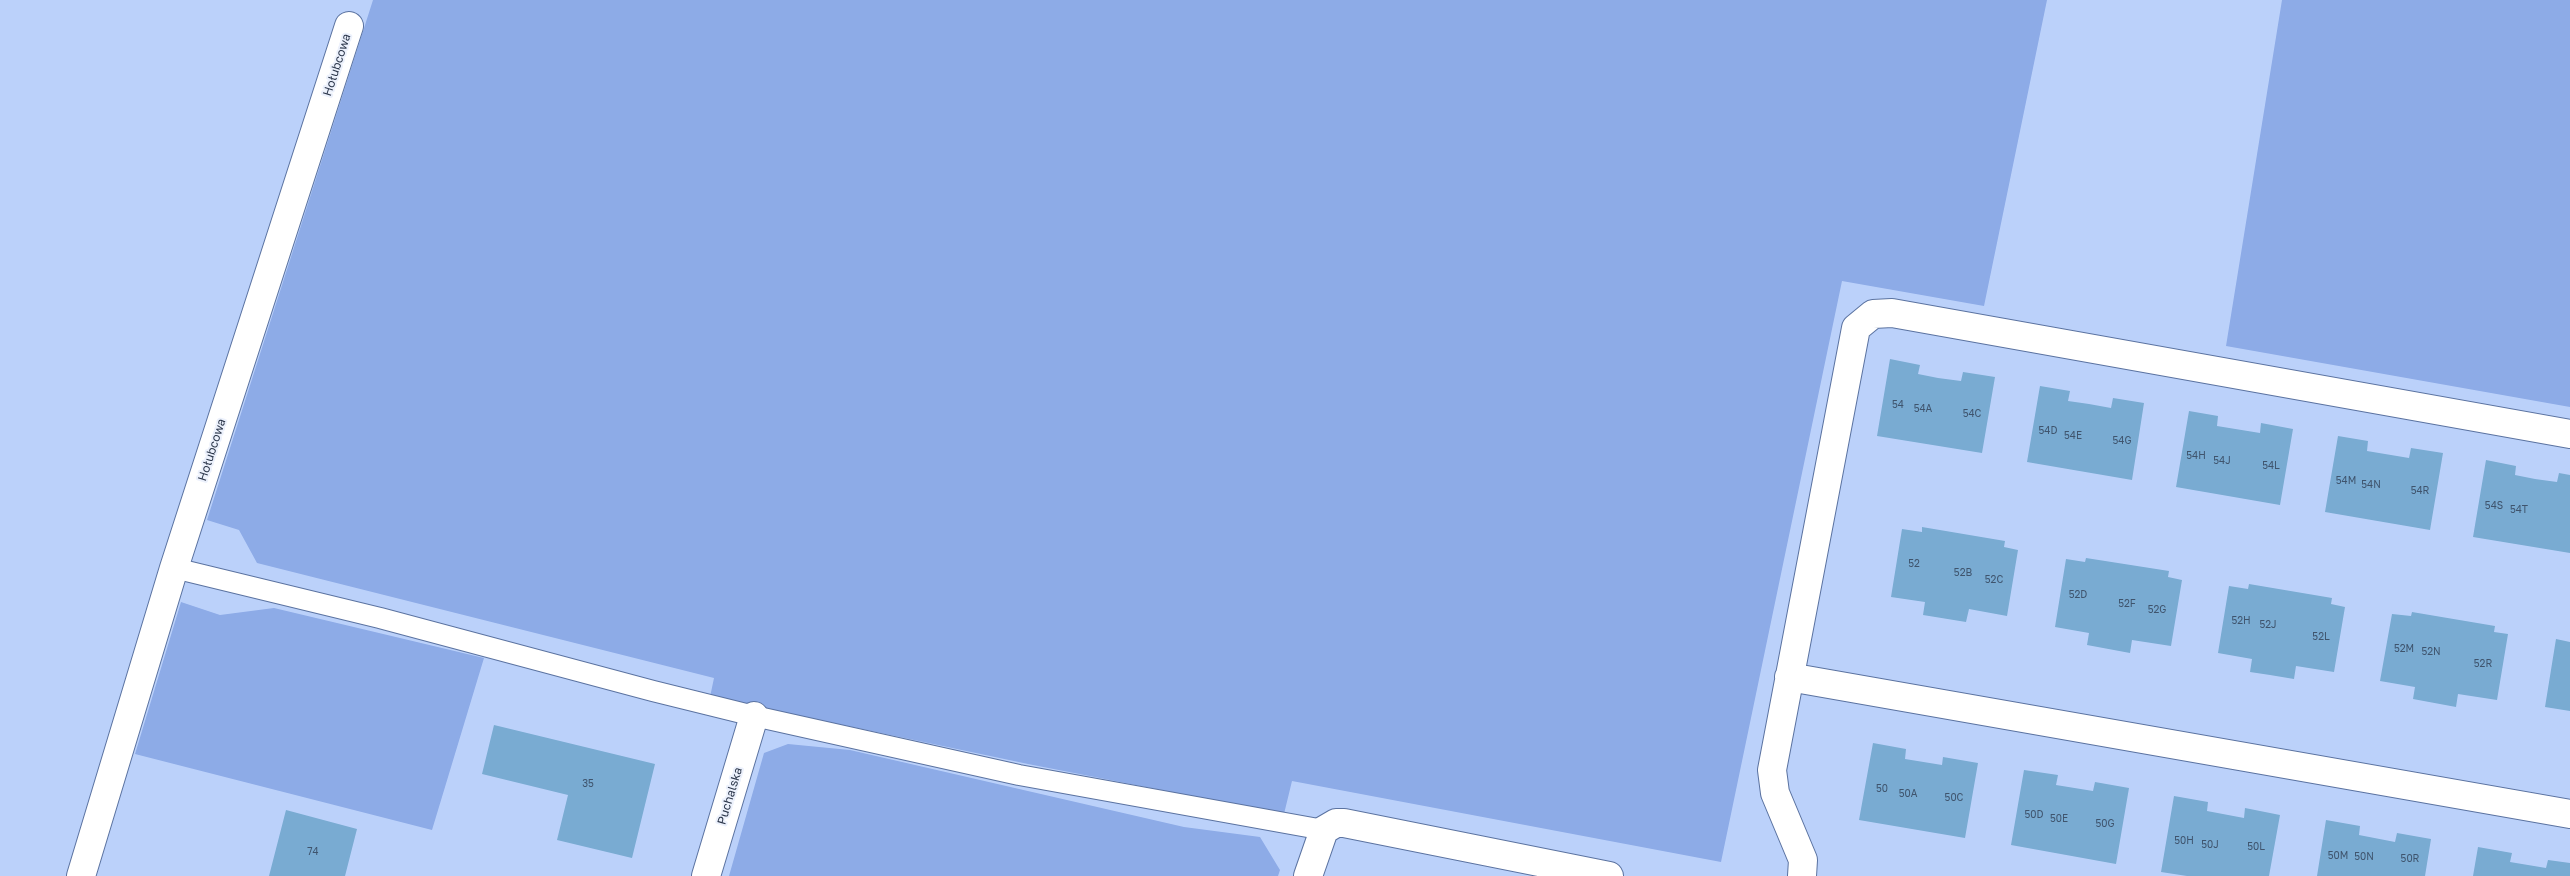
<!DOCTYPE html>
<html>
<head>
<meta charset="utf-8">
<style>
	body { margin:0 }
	canvas { display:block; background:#bbd1fa }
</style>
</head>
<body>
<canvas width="2570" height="876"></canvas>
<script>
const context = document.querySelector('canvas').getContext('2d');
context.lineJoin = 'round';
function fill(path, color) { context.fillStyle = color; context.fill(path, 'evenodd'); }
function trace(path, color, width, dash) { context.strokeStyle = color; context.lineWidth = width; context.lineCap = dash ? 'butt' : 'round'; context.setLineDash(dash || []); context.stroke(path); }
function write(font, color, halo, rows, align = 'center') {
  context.font = font + ' "Golos Text",sans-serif'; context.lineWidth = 4; context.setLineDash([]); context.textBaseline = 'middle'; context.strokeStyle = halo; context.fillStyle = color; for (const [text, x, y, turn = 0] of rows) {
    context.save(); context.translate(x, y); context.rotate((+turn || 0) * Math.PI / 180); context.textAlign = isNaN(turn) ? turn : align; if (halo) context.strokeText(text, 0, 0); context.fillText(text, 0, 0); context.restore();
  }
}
fill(new Path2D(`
	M373,0H2047L1984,306L1842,281L1721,862L1292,781L1284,814L1028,764L710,697L714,678L257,563L239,530L207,520Z
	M2282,0H2570V407L2226,346Z
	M181,602L220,615L274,608L484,658L432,830L135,754Z
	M788,744L850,750L1184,827L1260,837L1280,870L1278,876H729L764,753Z`), '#8dabe7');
fill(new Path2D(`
	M1890,359L1920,365L1918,374L1938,378L1961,381L1963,372L1995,377L1982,453L1877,436Z
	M2040,386L2070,391L2068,401L2089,404L2111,408L2113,398L2144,403L2132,480L2027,462Z
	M2189,411L2218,416L2217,426L2260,433L2261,423L2293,429L2280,505L2176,487Z
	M2338,436L2368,441L2367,451L2409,458L2411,448L2443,453L2430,530L2325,512Z
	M2486,460L2516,466L2515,475L2535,479L2557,482L2559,473L2570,475V553L2473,537Z
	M1922,527L2005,541L2004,547L2018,550L2007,616L1969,609L1966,622L1923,615L1925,602L1891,597L1902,529L1922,532Z
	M2086,558L2169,571L2168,577L2182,580L2171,646L2132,640L2130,653L2087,645L2089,633L2055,627L2066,559L2085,562Z
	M2249,584L2332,598L2331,604L2345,607L2334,672L2296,666L2294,679L2270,675L2250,672L2252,659L2218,653L2229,586L2248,589Z
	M2412,612L2495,626L2494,632L2508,634L2497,700L2458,694L2456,707L2413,699L2415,687L2380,681L2392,614L2411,616Z
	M2556,639L2570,642V711L2545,707Z
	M494,725L655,764L632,858L557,840L568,795L482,774Z
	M1873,743L1906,749L1905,759L1942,765L1943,757L1978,763L1965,838L1859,820Z
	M2024,770L2058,775L2056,785L2093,791L2095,782L2129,788L2116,864L2011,845Z
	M2174,796L2208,802L2207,811L2244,818L2245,808L2280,815L2269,876H2187L2161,872Z
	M286,810L357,829L345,876H269Z
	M2326,820L2360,826L2359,835L2395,842L2397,833L2431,839L2425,876H2317Z
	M2478,847L2512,853L2510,862L2546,868L2548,860L2570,863V876H2473Z`), '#79abd2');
const lane = new Path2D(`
	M174,568L380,618L653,691L754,716L1019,775L1324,830`);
const street = new Path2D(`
	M1789,677L2570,814
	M81,876L174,568L349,26
	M706,876L754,716
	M1308,876L1324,830L1336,823H1344L1609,876
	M1802,876L1803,860L1775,793L1772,770L1856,328L1873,314L1892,313L2570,434`);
trace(lane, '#5b73a1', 22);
trace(street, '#5b73a1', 30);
trace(lane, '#fff', 20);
trace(street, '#fff', 28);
write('10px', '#3f546d', null, [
	["54",1898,405],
	["54A",1923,409],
	["54C",1972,414],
	["54D",2048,431],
	["54E",2073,436],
	["54G",2122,441],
	["54H",2196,456],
	["54J",2222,461],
	["54L",2271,466],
	["54M",2346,481],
	["54N",2371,485],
	["54R",2420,491],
	["54S",2494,506],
	["54T",2519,510],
	["52",1914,564],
	["52B",1963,573],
	["52C",1994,580],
	["52D",2078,595],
	["52F",2127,604],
	["52G",2157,610],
	["52H",2241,621],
	["52J",2268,625],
	["52L",2321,637],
	["52M",2404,649],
	["52N",2431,652],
	["52R",2483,664],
	["35",588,784],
	["50",1882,789],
	["50A",1908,794],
	["50C",1954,798],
	["50D",2034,815],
	["50E",2059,819],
	["50G",2105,824],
	["50H",2184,841],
	["50J",2210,845],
	["50L",2256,847],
	["74",313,852],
	["50M",2338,856],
	["50N",2364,857],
	["50R",2410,859]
]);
write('12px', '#2c374b', '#ecf1fc', [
	["Hołubcowa",337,65,-72],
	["Hołubcowa",212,450,-72],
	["Puchalska",730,796,-73]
]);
</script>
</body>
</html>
